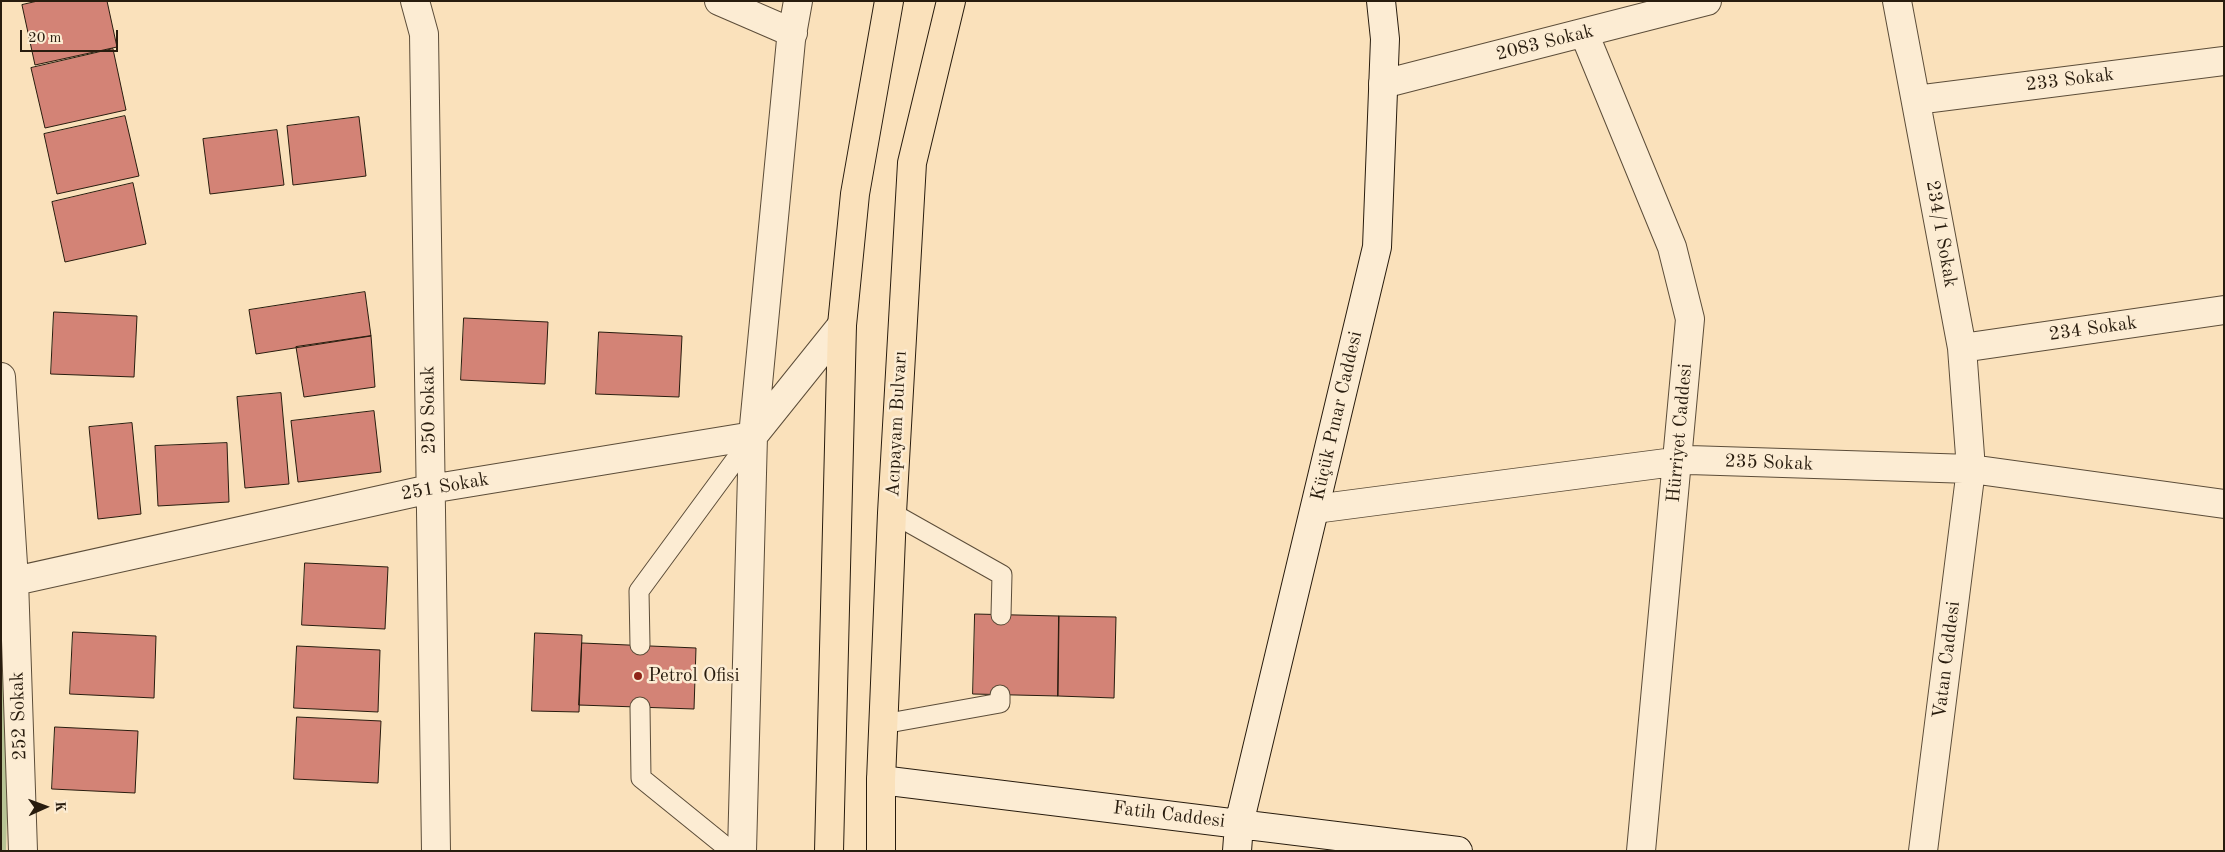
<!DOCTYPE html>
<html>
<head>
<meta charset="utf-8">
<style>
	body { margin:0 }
	#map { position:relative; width:2225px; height:852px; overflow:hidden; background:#fae1bb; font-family:"Old Standard TT",serif }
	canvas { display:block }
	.frame { position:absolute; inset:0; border:2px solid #281c0e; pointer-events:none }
	.north { position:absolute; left:20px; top:782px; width:50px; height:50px; -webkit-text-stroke:4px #fcecd3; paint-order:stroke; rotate:88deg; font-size:14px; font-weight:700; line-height:20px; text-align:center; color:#281c0e }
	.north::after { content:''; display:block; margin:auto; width:18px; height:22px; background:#281c0e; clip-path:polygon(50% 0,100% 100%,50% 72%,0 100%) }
	.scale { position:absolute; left:20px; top:30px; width:98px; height:22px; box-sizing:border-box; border:2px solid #281c0e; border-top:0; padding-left:6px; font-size:15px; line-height:18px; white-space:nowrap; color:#281c0e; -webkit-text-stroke:4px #fcecd3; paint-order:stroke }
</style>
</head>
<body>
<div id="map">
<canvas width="2225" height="852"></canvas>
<div class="frame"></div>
<div class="north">K</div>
<div class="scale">20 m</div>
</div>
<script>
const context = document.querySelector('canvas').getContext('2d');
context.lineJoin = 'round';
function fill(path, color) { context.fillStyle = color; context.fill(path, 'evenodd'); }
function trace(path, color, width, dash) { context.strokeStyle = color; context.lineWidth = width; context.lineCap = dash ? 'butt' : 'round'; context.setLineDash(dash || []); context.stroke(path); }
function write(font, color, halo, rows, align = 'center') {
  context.font = font + ' "Old Standard TT",serif'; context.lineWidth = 5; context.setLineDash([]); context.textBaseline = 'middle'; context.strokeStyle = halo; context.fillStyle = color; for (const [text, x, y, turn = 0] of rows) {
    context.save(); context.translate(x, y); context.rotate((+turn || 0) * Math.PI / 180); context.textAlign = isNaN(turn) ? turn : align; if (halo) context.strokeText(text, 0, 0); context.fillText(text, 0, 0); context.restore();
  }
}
fill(new Path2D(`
	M1,459L14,580L6,851H1Z`), '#b8c494');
const building = new Path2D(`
	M38,1H107L117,47L35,65L22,5Z
	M113,49L126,110L45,128L31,68Z
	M125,116L139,176L57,194L44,134Z
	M359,117L366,176L293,185L287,126Z
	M277,130L284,185L210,194L203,139Z
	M133,183L146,244L65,262L52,202Z
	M365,292L371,336L256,354L249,310Z
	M54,312L137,316L134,377L51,374Z
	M464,318L548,322L545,384L461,380Z
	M599,332L682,336L679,397L596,394Z
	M371,336L375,387L304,397L296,347Z
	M281,393L289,484L245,488L237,397Z
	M374,411L381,472L298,482L291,421Z
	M132,423L141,514L98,519L89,427Z
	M227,443L229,502L158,506L155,446Z
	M305,563L388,567L385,629L302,625Z
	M975,614L1059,616L1058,696L973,694Z
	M1059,616L1116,617L1114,698L1058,696Z
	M73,632L156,636L154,698L70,694Z
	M535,633L582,635L579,712L532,711Z
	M582,643L696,648L694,709L579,705Z
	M297,646L380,650L378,712L294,708Z
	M297,717L381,721L378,783L294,779Z
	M55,727L138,731L135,793L52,789Z`);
fill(building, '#d38376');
trace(building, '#281c0e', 1);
const lane = new Path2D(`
	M892,513L1002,575L1001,615
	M640,645L639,591L753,436
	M640,707L641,778L731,851
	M883,724L1000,703V695`);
const street = new Path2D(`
	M415,1L424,34L436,851
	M719,1L793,33
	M1897,1L1962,348L1971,469L1923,851
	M1584,33L1672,247L1690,319L1641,851
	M1383,84L1707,1
	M1916,100L2224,61
	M1962,348L2224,310
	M1,377L14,580L23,851
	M1315,509L1689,460L1971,469L2224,504
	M1,584L430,489L753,436L842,325
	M742,851L753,436L791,40L798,1`);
const secondary = new Path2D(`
	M881,780L1458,851
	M1237,851L1239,824L1377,247L1385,39L1381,1`);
const primary = new Path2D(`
	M829,851L842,325L855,194L889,1
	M881,851V780L892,513L912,163L951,1`);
trace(lane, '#5c4d39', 21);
trace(street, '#5c4d39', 30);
trace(secondary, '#281c0e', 30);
trace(primary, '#281c0e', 30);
trace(lane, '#fcecd3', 19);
trace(street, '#fcecd3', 28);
trace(secondary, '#fcecd3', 28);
trace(primary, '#fae1bb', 28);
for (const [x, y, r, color] of [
	[638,676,5,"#8f2418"]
]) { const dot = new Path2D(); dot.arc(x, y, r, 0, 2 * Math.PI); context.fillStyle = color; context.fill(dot); trace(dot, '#fcecd3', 2); }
write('19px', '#281c0e', '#fcecd3', [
	["2083 Sokak",1545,43,-14],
	["233 Sokak",2070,80,-7],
	["234/1 Sokak",1941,234,80],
	["234 Sokak",2093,329,-8],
	["250 Sokak",429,410,-91],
	["Küçük Pınar Caddesi",1337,416,-77],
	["Acıpayam Bulvarı",897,424,-87],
	["Hürriyet Caddesi",1680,433,-85],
	["235 Sokak",1769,463,2],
	["251 Sokak",445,487,-10],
	["Vatan Caddesi",1947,660,-83],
	["252 Sokak",19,716,-92],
	["Fatih Caddesi",1169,815,7]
]);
write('19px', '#281c0e', '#fcecd3', [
	["Petrol Ofisi",648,676]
], 'left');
</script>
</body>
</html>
